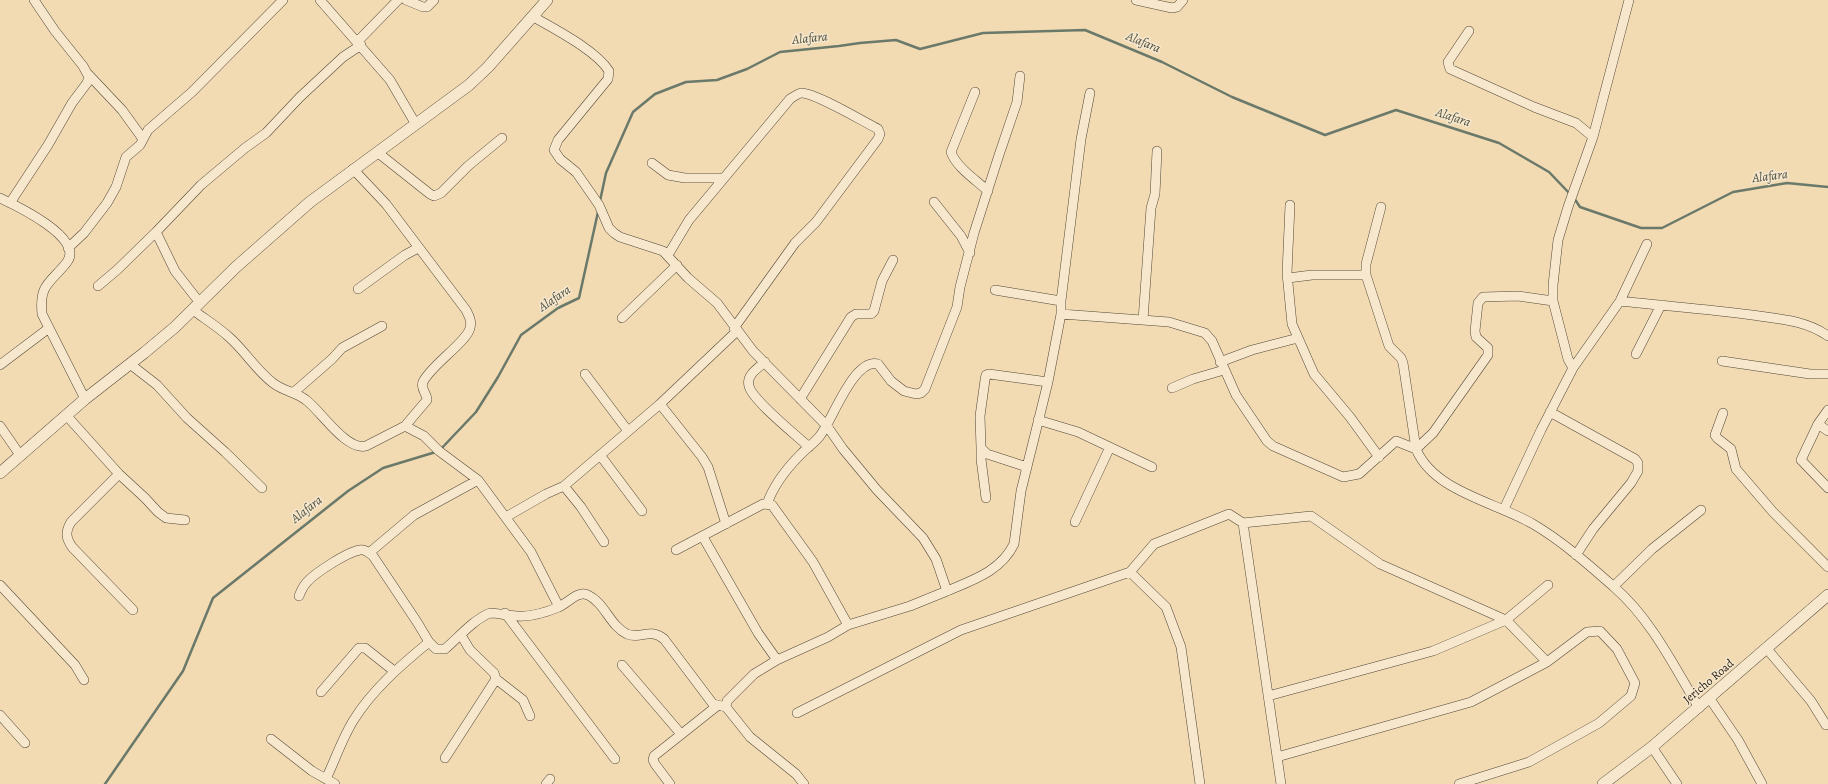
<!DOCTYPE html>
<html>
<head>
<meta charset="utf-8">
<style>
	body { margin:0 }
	canvas { display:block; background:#f2dab2 }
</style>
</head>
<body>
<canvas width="1828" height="784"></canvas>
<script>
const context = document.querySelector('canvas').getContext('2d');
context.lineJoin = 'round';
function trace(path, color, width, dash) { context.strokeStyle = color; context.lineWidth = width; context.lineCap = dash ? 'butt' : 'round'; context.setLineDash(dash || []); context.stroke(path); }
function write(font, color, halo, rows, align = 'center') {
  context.font = font + ' Alegreya,serif'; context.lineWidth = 3; context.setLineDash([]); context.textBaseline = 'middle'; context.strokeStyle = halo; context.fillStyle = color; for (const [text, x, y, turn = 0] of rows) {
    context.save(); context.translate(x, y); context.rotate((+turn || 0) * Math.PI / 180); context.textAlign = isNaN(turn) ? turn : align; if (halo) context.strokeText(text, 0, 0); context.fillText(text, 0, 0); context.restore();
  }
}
trace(new Path2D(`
	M1574,198L1580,207L1641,228H1662L1733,192L1787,183L1828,187
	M600,201L606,173L633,112L655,94L686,82L717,80L747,69L780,52L839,46L860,43L896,40L920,49L983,33L1085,30L1162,62L1232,97L1325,135L1396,110L1499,143L1549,172L1571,195
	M105,784L183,671L213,598L348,491L383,468L439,451L476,412L498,377L521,335L558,308L579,298L598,212`), '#6a796a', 2.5);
const minor = new Path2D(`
	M320,0L390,80L415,123
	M406,0L423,7H427L434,0
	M1136,0L1172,8L1177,7L1183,0
	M532,16C554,29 596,50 609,71L608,79L558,140L554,150L560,159L576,172L590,192L599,205L609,228L614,233L620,237L663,251L688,278L717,303L753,351L827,426L843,449L877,490L923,538L936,559L947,591L910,606L848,625L828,637L777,660L754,674L727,701L726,707L750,737L796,774L804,784
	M1469,31L1448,62L1450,69L1534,107L1576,123L1593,137
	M358,41L398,0
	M88,74L122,110L143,139
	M975,92L951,152C956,167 976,180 988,191
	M377,152L430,194L434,196L441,193L468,166L502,138
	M652,163L668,175L685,178H723
	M0,198C15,205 85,238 67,262C51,283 39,283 42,314L85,399
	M934,202L961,236L970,253
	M10,203L48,145L72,103L87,83L89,77L83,66L55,31L34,0
	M1290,205L1287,273L1292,324L1314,374L1350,417L1379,457
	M1381,207L1366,264V275L1389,346L1401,358L1403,363L1416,449C1434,492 1496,502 1533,524C1562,541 1589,565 1614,587C1651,619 1674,666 1699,708
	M68,248L84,233L107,203L116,187L126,157L140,145L148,130L192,92L283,0
	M668,255L689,220L790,99C793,97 797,94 801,93C814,92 864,122 878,129L880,134L878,139L816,222L795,243L734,328
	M1288,278L1312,275H1366
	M98,286L117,270L156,232
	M358,289L405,255L418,248
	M995,290L1061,301
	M1620,301C1664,306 1708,309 1752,315C1779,319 1805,320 1828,336
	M200,303L175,271L156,232L201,185L245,148L266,133L300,97L343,57L361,45
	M193,310C205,319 218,327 229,337C245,351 256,370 273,383C283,391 296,392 306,400C321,411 346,451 366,446L405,426L427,400C427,393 420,389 423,382C431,365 467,342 470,328C472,321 469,316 466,310L386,204L353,169
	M1061,314L1169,322L1205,333L1212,341L1236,395L1267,441L1273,446L1343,477L1359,474L1396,441L1416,449
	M622,318L677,265
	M1143,320L1151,208L1155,194L1157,151
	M1636,354L1661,305
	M1722,361L1810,374H1828
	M765,362C758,368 746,375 749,386C752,400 796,435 809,447
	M1220,362L1252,350L1298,338
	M130,364L157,385L187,418L225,452L262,488
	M0,365L49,328
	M1573,368L1568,359L1553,301V285L1558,240L1568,207L1593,137L1629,0
	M585,374L628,431
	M1172,388L1193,379L1224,370
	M293,393L332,359L342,348L382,326
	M800,399L851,317L856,314H871L874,311L882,281L893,260
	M1828,410L1818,424L1801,460L1828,488
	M1550,412L1635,459L1638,463V471L1631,483L1593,529L1576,555
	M1723,413L1715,435L1717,438L1731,449L1736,469L1773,512L1828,567
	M66,415L119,474L145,498L158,512L166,518L185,520
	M1038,420L1078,432L1152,467
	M1818,424L1828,431
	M0,426L20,455
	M405,426L424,436L439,451L478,480L531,552L559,607
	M981,448V459L986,498
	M1416,449L1433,433L1488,355V348L1476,337L1475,331L1478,303L1483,297L1518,296L1553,301
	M600,455L642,511
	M1027,467L987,454L981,448L980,416L985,380L986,375L989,374L1048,382
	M119,474L71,522C65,532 66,538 72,547L133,610
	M564,486L660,404
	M767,504C774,484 786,469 801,454C807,448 814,443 819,437C832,422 853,358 878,364L891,381L904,391L916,394L921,393L925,389L957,307L960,287L974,233L999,155L1017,102L1020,76
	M1504,509L1541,430L1573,368L1620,301L1647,244
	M506,517L546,494L564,486L581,507L604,542
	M1075,522L1110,447
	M1243,523L1311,516L1380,564L1506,620L1547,662
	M726,524L708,467L702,457L660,404L737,331
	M703,537L758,633L777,660
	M676,550L763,504L772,505L813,562L848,625
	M369,553L414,515L478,480
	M1130,572L1154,544L1229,514L1243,523L1281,784
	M0,585L75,665L84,680
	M1614,586L1652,549L1701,510
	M947,591C973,580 1001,571 1014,544L1021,491L1048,382L1061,314V301L1081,139L1090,93
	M299,596C301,591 303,586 307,582C315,573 347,552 360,550C365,549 369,553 373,556L417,622L429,642L436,649H445C459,637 473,620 490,613C499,613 508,616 517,616C530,617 547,612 559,607C568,603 578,590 588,595C605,603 610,626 627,634C641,640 649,627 664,639L713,704L726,707
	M505,613L615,759
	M1767,649L1811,701L1826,725
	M622,665L681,734
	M496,679L523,700L530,716
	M321,692L359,648H365L394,671
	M1268,696L1433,651L1506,620L1548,585
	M1710,699L1738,740L1762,784
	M797,713L961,630L1130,572L1166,607L1181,647L1200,784
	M0,715L25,743
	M271,739L312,771L335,784
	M1652,747L1677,784
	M1277,757L1471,702L1547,662L1587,632L1600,631L1617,649L1635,683L1631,696L1599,723L1529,762L1459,784
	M445,758L496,679L494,673L470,650L461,635
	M326,779C335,760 342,739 353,721C372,690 401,665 429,642
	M546,784L550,779
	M670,784L655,764L653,760L654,756L717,706`);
const tertiary = new Path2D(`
	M0,473L85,399L144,353L175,327L236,267L310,202L469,85L488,67L547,0
	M1603,784L1652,747L1828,595`);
trace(minor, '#534736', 10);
trace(tertiary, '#534736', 12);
trace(minor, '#f7e7cd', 9);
trace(tertiary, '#f7e7cd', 11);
write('12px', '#1e160d', '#f7e7cd', [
	["Jericho Road",1709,682,-40]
]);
write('italic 13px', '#4a5043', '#f7e7cd', [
	["Alafara",810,39,-6],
	["Alafara",1143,43,22],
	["Alafara",1453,118,18],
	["Alafara",1770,177,-7],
	["Alafara",555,299,-34],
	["Alafara",307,510,-38]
]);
</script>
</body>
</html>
